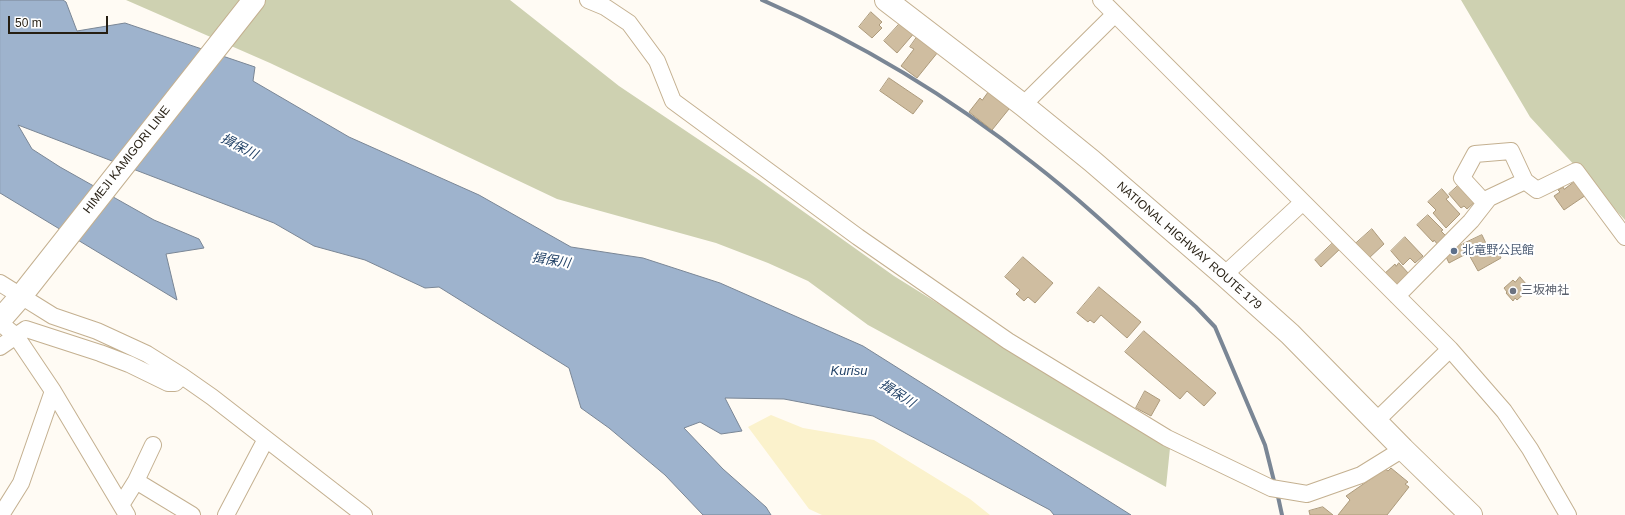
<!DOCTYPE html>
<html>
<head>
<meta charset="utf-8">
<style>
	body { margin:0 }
	#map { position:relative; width:1625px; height:515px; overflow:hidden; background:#fffbf4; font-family:Arial,sans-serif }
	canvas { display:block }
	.scale { position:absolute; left:8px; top:16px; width:100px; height:18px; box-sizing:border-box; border:2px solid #251e12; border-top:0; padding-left:5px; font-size:12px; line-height:14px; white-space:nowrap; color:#251e12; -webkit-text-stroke:3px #fff; paint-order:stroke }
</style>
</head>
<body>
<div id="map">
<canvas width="1625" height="515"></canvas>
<div class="scale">50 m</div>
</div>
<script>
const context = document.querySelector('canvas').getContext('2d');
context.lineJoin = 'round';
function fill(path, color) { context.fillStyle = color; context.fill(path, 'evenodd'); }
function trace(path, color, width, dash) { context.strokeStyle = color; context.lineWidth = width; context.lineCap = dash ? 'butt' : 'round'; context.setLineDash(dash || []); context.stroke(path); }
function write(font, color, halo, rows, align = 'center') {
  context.font = font + ' Arial,"Noto Sans JP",sans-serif'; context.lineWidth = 4; context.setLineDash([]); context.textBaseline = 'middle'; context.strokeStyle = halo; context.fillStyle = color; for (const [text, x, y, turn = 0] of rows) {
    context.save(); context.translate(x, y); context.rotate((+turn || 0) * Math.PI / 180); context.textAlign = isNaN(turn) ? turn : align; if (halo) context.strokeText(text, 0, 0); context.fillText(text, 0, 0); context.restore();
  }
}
fill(new Path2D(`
	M126,0H510L619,86L759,180L894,276L1170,448L1166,487L868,325L808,281L768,263L716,243L557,199L270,63Z
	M1461,0H1625V220L1530,117Z`), '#ced1b1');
fill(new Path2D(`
	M771,415L803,428L874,440L970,499L990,515H822L809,509L748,427Z`), '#fbf2cc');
const water = new Path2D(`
	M0,0H63L66,2L77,31L125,23L255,67L253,81L349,137L479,195L571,247L643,258L720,283L863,346L1131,515H1054L1050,510L873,416L784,399L725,398L742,431L721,434L700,422L684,428L723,469L766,507L771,515H703L665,475L609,428L581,408L569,368L439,287L425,288L365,260L314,246L274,223L18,125L32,149L60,167L154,220L199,239L204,248L166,254L177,300L0,193Z`);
fill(water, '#9eb3cd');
trace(water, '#7a8695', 1);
trace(new Path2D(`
	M762,0C859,42 950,97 1033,163C1090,207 1143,259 1196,307L1215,327L1265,445L1275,485
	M1277,492L1282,515`), '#7a8695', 4);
const building = new Path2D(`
	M871,12L882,22L879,25L882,28L872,38L859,27Z
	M903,20L916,31L897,53L884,41Z
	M917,37L938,52L917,78L901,66L914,49L910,47Z
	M889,78L923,101L913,114L880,91Z
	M990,90L1009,105L1008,107L1009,109L992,130L969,112L980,98L982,100Z
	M1577,180L1586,195L1564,210L1554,196L1560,192L1558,190L1563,187L1564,189Z
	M1460,184L1476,201L1467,209L1464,206L1461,208L1449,194Z
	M1442,189L1449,197L1446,199L1460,214L1446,228L1433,213L1436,210L1428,202Z
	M1428,215L1443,230L1441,231L1447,237L1438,245L1434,240L1433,242L1417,225Z
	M1372,229L1384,244L1368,259L1353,246Z
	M1482,235L1492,256L1498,252L1501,258L1478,271L1463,244Z
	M1405,237L1423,256L1415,263L1410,258L1403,265L1391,251Z
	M1335,241L1341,248L1321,267L1315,260Z
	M1461,244L1466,254L1449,263L1444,253Z
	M1023,257L1053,283L1035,303L1028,297L1024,301L1016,294L1020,290L1005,277Z
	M1399,263L1409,274L1394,288L1383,275L1395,264L1396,266Z
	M1520,277L1527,285L1523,289L1526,292L1517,300L1515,298L1513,301L1506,293L1507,292L1504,288L1513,280L1515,282Z
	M1099,287L1141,322L1127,338L1101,315L1094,323L1090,320L1088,322L1077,313Z
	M1144,331L1216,393L1204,406L1187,391L1180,399L1125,352Z
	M1145,391L1160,400L1151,416L1136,408Z
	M1383,467L1388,471L1391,468L1408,482L1405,484L1409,487L1387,515H1338L1350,500L1346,496L1375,476Z
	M1323,507L1333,515H1310L1309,511Z`);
fill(building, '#cfbda0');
trace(building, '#ad9a7b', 1);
const street = new Path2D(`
	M588,0L605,7L629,23L657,61L673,101L858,237L1008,341L1167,438L1271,488L1307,494L1361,475L1403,449
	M1101,0L1450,349L1504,411L1530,449L1568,515
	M1023,105L1115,14
	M1525,181L1537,190L1576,171L1625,237
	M1224,275L1303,202
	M0,283L53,316L97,331L147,354L182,376L212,397L364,515
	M1397,296L1471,221L1489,198L1525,181L1511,151L1475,154L1462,178L1485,203
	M0,323L16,336L53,391L127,515
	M0,347L26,329L100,353L129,364L168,383H175L182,376
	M1376,421L1450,349
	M136,481L153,445
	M121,505L136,481L192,515
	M1,515L21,483L53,391
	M226,515L266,439`);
const primary = new Path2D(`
	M0,320L21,296L254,0`);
const highway = new Path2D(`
	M886,0L1023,105L1092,161L1224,275L1290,334L1403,449L1471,515`);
trace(street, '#c4b090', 18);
trace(primary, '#c4b090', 24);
trace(highway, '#c4b090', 24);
trace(street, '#fff', 16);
trace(primary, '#fff', 22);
trace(highway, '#fff', 22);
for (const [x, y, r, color] of [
	[1454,251,4,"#5c6f8a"],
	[1513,291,4,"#6b7280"]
]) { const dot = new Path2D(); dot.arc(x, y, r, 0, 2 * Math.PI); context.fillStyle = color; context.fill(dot); trace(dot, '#fff', 1.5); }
write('12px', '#251e12', '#fff', [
	["HIMEJI KAMIGORI LINE",127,160,-52],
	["NATIONAL HIGHWAY ROUTE 179",1189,246,41]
]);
write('12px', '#4e5e75', '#fff', [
	["北竜野公民館",1462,251]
], 'left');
write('12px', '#5b616d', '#fff', [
	["三坂神社",1521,291]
], 'left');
write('italic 13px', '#234368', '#fff', [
	["揖保川",239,147,27],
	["揖保川",551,261,9],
	["Kurisu",849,371],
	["揖保川",897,394,33]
]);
</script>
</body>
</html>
